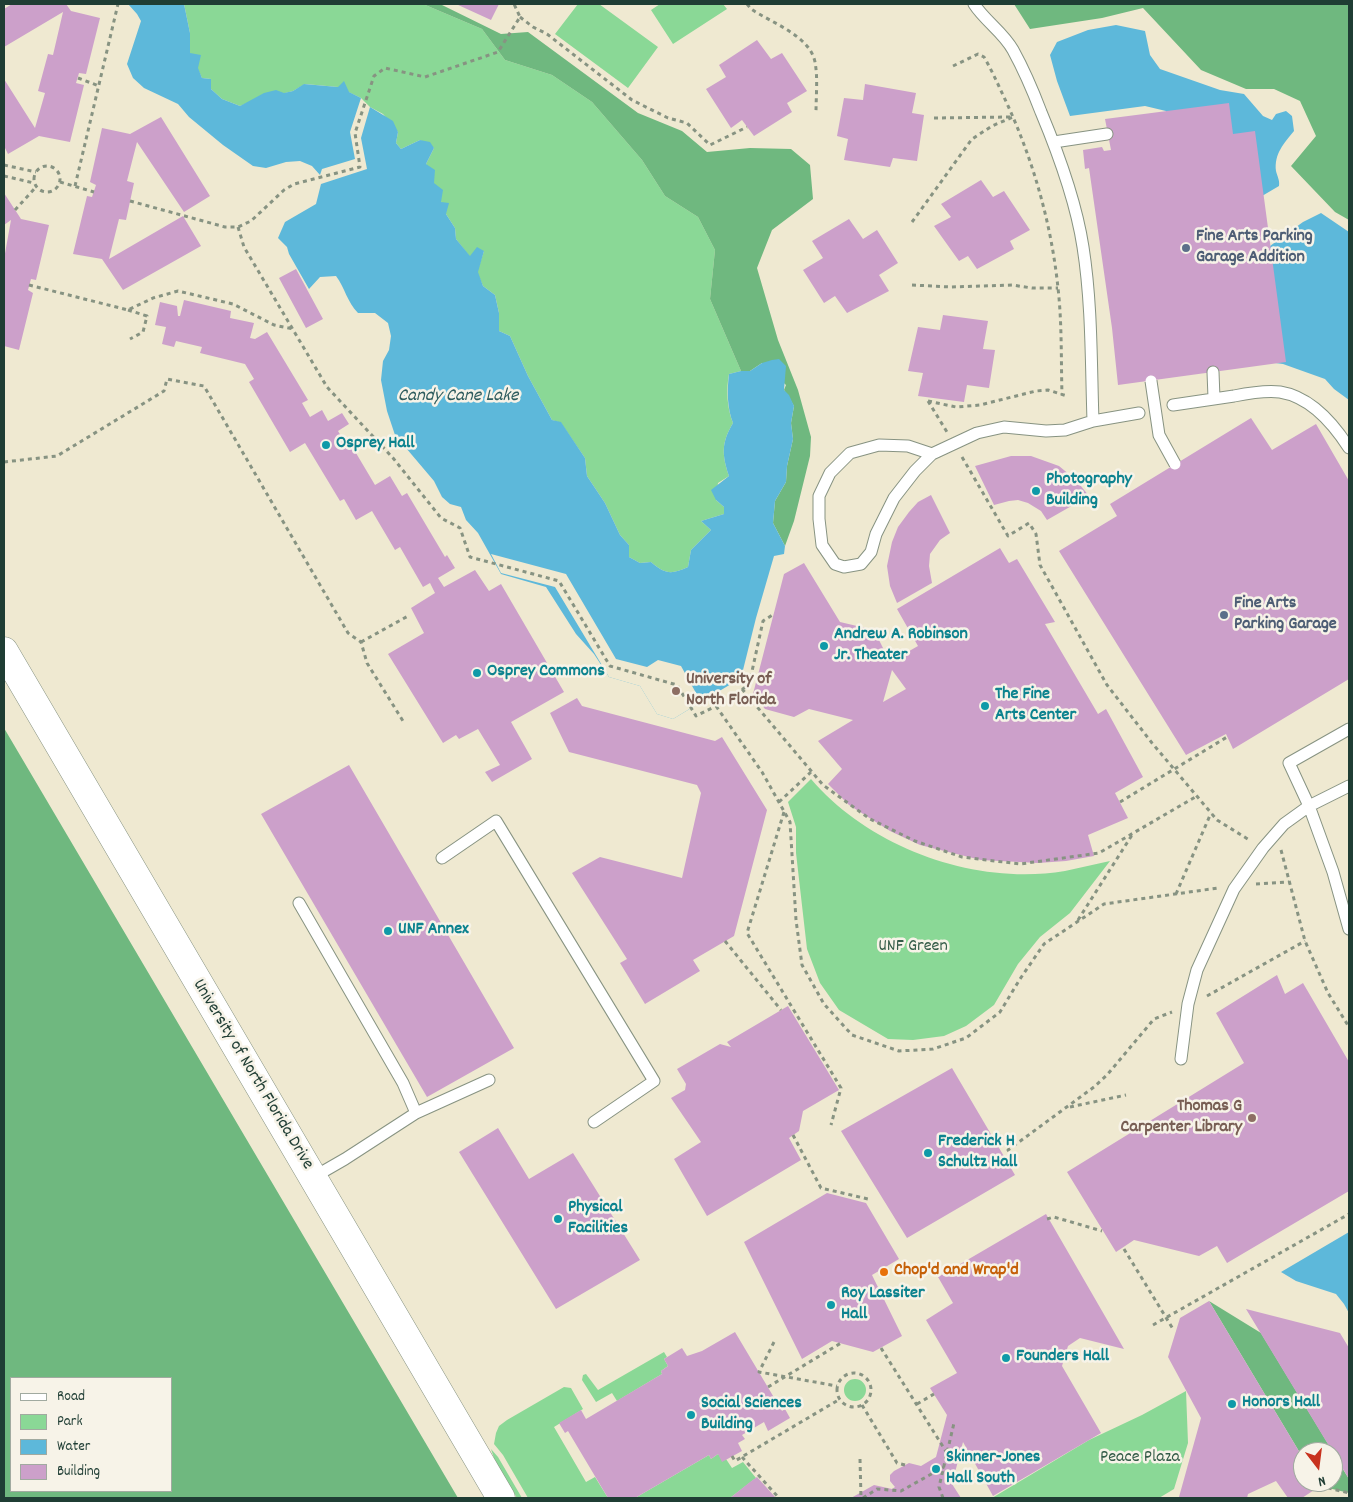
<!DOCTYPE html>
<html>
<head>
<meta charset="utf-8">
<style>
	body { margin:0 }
	#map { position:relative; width:1353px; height:1502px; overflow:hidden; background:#efe9d1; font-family:Dekko,sans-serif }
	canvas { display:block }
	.frame { position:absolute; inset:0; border:5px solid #1f3d34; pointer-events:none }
	.legend { position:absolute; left:10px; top:1377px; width:162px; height:115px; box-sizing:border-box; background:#f7f3e8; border:1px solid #a1aaa0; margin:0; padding:6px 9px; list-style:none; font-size:15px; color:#1f3d34 }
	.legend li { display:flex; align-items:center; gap:10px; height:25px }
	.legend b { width:25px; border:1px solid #a1aaa0 }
	.north { position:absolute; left:1293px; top:1442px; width:50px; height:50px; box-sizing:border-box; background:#f7f3e8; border:1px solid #a1aaa0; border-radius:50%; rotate:165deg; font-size:14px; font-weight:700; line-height:20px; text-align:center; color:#1f3d34 }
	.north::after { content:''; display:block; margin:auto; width:18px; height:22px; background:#c8321e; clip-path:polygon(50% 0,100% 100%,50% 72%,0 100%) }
</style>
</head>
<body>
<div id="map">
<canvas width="1353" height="1502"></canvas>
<div class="frame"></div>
<ul class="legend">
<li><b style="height:6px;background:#fff"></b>Road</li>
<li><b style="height:14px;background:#8ad896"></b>Park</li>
<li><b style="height:14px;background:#5db8da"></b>Water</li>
<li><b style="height:14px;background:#cca0ca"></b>Building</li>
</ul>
<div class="north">N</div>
</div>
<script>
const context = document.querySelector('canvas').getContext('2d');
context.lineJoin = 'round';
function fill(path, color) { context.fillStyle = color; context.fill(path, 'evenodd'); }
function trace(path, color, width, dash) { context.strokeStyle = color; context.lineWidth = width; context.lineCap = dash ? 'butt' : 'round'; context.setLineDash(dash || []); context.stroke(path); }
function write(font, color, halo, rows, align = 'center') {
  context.font = font + ' Dekko,sans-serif'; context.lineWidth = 5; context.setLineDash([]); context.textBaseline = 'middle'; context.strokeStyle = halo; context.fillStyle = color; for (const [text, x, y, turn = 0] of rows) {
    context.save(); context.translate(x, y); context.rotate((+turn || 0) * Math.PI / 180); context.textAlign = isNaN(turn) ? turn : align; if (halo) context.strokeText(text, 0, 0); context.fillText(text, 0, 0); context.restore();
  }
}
fill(new Path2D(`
	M184,4H423L482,29L505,60L552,75L592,102L642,160L665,196L698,217L715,250L710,299L741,371L729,374C726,390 727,408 733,423C721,443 722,455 729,476L718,483L716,500L724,507V514L701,521L711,530L691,550L688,567C671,575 665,574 651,562L640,563L629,557V545L620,535L605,503L587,476L585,458L561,423L552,420L528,376L510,336L499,331V313L495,295L483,286L477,272L484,251L470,257L456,239L455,228L446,214L426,164L434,148L420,140L401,149L396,143L398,132L383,114L370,107L361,98L338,87L305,84L293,91L250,102L240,106L222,99L211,89V79L202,78L190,53V33Z
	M578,4H599L658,47L628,88L555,34Z
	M660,4H723L727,9L673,44L651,10Z
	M811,779C870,848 975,886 1065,871C1080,868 1095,864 1110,861L1070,913L1040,937L1018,964L994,1005L966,1026L944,1036L913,1040L888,1039L839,1010L820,983L807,949L796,853V827L788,802Z
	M664,1352L667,1357L664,1359L668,1366L661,1371L662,1374L617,1401L612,1393L596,1402L582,1380L583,1375L586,1374L598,1390Z
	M844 1390a11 11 0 1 1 22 0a11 11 0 1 1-22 0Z
	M564,1387L571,1388L583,1409L554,1427L586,1482L595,1477L608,1498H528L503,1455L494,1444L496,1433L499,1426L507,1420Z
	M1186,1391L1188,1443L1174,1489L1159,1498H992L1089,1440L1142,1415Z
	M491,1449L498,1457L522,1498H517L496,1464Z
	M718,1454L726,1459L732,1468L743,1462L756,1478L730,1498H635L709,1455L711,1459Z`), '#8ad896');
fill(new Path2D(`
	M423,4H440L501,34L528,32L638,113L682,131L707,152L750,148L791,149L810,165L813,199L772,230L757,268L778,340L798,390L811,437L810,456L794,521L785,546L773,523L775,501L786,482L787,466L793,439L791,423L794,406L784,390L786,385L762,363L750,371H741L710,299L715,250L698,217L665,196L642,160L592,102L552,75L505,60L482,29Z
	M1014,4H1349V220L1335,212L1291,166L1316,136L1300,101L1274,89H1246L1201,70L1143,8L1102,18L1030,29Z
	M4,728L458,1498H4ZM11,1378H171V1491H11Z
	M1209,1301L1261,1333L1333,1452H1303V1458Z
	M1333,1453L1349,1479V1493L1320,1486L1318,1482H1333Z`), '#6fb87f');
fill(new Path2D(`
	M128,4H184L190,33V53L201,55L198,68L202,78L211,79V89L222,99L240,106L264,93L276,90L284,93L293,91L304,84L338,87L344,81L349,92L361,98L350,132L355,159L322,169L320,175L312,166L300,161L286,162L266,168L253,166L223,145L189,117L178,104L144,88L133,78L127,64L141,21L137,14Z
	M1116,25L1145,31L1150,55L1160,69L1220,90L1244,94L1263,116L1272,120L1276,114L1286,111L1292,116L1294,131C1284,143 1274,154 1276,171C1277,176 1280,180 1279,186L1262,196L1174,149L1166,111L1145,106L1070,116L1057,81L1050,55L1057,42L1088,30Z
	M370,107L393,121L398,132L396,143L401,149L420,140L430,142L434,148L426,164L435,170L434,183L443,190L441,202L449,203L446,214L455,228L456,239L470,256L477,247L484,251L478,272L483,286L495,295L499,313V331L510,336L528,376L552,420L561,422L585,458L587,476L605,503L620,535L629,545V557L640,563L651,562C665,574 671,575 688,567L691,550L711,530L701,521L724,514V507L716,500L711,490L729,476C722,455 721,443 733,423C727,408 727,390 729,374L741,371H750L762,363L772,360L779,359L786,366L784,390L789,395L794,406L791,423L793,439L787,466L786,482L775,501L773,523L785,546L784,554L774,556L756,618L741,678L673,719L657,714L640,686L609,677L594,654L576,634L546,587L501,574L478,533L466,520L461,507L450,504L442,497L434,481L395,435L387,411L381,380L383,361L389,350L391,336L388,323L375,313H358C347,302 345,288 336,276L320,277L309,289L289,254L287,247L278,238L285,222L316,204L321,184L367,169L361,138Z
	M1321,213L1349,232V400L1334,389L1325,379L1283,364L1252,360L1270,246L1303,222Z
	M1349,1232V1313L1344,1304L1336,1294L1296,1281L1281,1272Z`), '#5db8da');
fill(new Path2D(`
	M491,554L566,574L616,659L647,667L658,660L681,666L701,702L673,719L657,714L640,686L609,677L555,587L501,573Z`), '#efe9d1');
fill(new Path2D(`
	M12,4H66L71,11L100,18L86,74L79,73L76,83L84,85L70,142L39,136L8,154L4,146V79L35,128L45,93L38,91L48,54L53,55L63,12L4,47V9Z
	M456,4H499L491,20Z
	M757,40L771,59L782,53L807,91L787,103L792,112L754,136L742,120L731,128L706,89L726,77L719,65Z
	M865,84L916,93L912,113L924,115L917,161L893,158L890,167L844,160L848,139L837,136L844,98L863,100Z
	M1229,103L1233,134L1255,131L1286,362L1118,385L1112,328L1089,168L1085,169L1083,150L1102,147L1104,151L1111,150L1105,119Z
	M161,117L210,196L184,212L137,142L127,181L134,183L126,220L119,219L109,259L183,216L201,246L123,290L102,259L73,254L87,196L92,197L96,185L90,182L102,128L130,134Z
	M981,180L993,197L1004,191L1030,230L1010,241L1014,249L977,269L968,256L959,261L934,226L951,217L941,204Z
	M4,193L21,219L49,225L36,280L31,279L28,290L33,293L19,350L4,346V259L11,220L4,225Z
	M849,219L863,239L877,230L898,263L879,275L889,291L847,313L835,296L824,303L803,270L823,258L812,241Z
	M296,269L323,319L306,328L279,278Z
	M184,300L231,311L230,318L254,323L250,338L255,339L267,332L308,400L302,403L310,417L322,410L328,421L342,413L349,424L338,431L349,450L353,448L375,485L390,476L402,496L407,493L445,557L447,555L455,568L438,578L444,587L475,570L489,591L501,584L564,692L511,722L532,759L492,782L485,772L500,765L478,729L459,739L456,735L443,743L388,654L424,633L411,608L435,593L430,583L423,587L400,547L395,550L372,511L356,520L344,499L340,501L305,443L290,452L249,382L254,379L245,364L200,353L202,347L176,341L174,347L162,344L166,327L155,325L160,302L177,306L178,316H180Z
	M943,315L988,321L983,349L995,350L989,388L967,385L964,402L918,396L923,373L908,371L918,327L940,330Z
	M1251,418L1272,450L1316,424L1349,481V679L1233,749L1226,734L1186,755L1059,551L1117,516L1110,504Z
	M1011,456H1031L1059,466L1076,480L1089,496L1047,520L1041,511L1028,503L1018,500L1009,501L994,505L975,466Z
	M931,495L950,533L940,540L930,554L929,566L932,583L897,603L890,586L887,566L892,542L898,527L909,512L918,502Z
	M1000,548L1009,563L1017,559L1055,622L1045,624L1098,714L1106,709L1143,777L1115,793L1128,818L1088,835L1094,856L1066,861L1038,863L981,860L920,845L890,831L849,805L828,784L842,769L818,741L853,720L809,709L794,717L765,709L753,694L784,574L804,563L840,622L874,630L890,662L918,646L897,609ZM892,670L906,689L883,702Z
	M577,698L582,706L715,741L722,737L767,810L734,936L693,960L700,971L645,1004L620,963L627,959L572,873L600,857L682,878L701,793L697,785L569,752L550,713Z
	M349,765L514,1048L427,1097L261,814Z
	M1277,975L1285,994L1303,983L1349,1062V1191L1227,1263L1217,1246L1199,1256L1134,1240L1116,1252L1067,1172L1244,1063L1216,1013Z
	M788,1006L839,1090L803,1111L799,1131L789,1138L801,1160L707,1216L674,1159L701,1142L671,1098L685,1090L686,1084L677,1069L720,1044L731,1047L727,1042Z
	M952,1068L1015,1175L907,1238L841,1131Z
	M498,1128L529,1179L573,1153L640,1260L556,1309L459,1152Z
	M827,1193L866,1203L899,1259L872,1275L902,1336L873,1352L832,1341L802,1359L744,1242Z
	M1046,1214L1124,1349L1080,1338L1068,1346L1062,1366L1101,1433L993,1496L963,1442L952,1484L961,1498H851L874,1485L892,1489L895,1487L890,1481V1475L894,1471L909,1463L921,1466L936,1457L947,1415L930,1388L957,1373L926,1320L953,1303L938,1277Z
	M1209,1301L1303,1458V1482H1317L1320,1486L1302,1498H1288L1276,1481L1248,1494L1247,1498H1179V1497L1201,1418L1168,1357L1180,1318Z
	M1246,1309L1340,1333L1349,1348V1479Z
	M735,1332L782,1411L785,1409L790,1418L768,1431L764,1422L742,1435L745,1439L738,1443L742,1451L722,1462L718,1454L711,1459L709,1455L635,1498H608L568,1431L565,1433L559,1423L581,1410L586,1419L662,1374L661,1371L668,1366L664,1359L682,1348L687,1356L702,1351Z
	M757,1477L776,1498H730L750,1482Z`), '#cca0ca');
const service = new Path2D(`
	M974,4C985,21 1003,32 1013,50C1024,70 1033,91 1041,112C1059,155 1076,201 1083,247C1092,304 1091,363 1093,421L1139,413
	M1054,142L1107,134
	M1213,372L1214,398
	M1173,405C1193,402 1213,399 1234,396C1249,393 1265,390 1280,392C1311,397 1333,423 1349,448
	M932,454L908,446L879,445L850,453L830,473L819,496V519L822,545L835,564L844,567L861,564L871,552L876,534L894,498L915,471L932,454L977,433L1004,427L1046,431L1065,430L1093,421
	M1349,729L1289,763L1309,806L1333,872L1349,929
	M442,858L496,821L654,1081L594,1122
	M299,903L403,1083L416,1113L345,1159L312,1178
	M1181,1059L1188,1004L1197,970L1234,889L1263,848L1284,824L1309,806L1349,786
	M416,1113L489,1080`);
const tertiary = new Path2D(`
	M4,651L501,1498`);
trace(service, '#879382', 13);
trace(tertiary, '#879382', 29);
trace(new Path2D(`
	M747,4L751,9C772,23 810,36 815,62C818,78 816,96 816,112
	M520,17L533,27L547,34L632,100L668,118L687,123L710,145L747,127
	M953,66L978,54L984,57C991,69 997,82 1003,95C1032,156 1051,221 1058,288C1062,323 1061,359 1062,395
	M78,78L99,86
	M934,118L1010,117
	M4,165L36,172
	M34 179a13 13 0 1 1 26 0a13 13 0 1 1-26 0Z
	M4,176L34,183
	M60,182L94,192
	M75,186L118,4
	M130,201L225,227H238L251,221L284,190L294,184L360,167L355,133L374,76L385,68L425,77L498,52L520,17L514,4
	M15,210L36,187
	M912,222L972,139L992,126L1013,117
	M238,227L244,247L327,387L393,458L441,518L460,528L470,557L559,581L610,666L677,685L696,716L716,706L749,685L763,621L774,614
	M29,285L128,310L153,298L178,291L233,304L274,325L293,329
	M912,285L951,287L1012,285L1032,288H1058
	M128,310L147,316L143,332L130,339
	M928,401L947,432
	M928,401L956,407L980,405L1036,391L1048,390L1067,396
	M962,457L1008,536L1029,523L1036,534L1040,565L1107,685L1152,743L1217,820L1251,841
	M4,462L57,456L164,391L167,379L204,386L348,633L361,642L367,663L403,721
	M361,642L408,616
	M742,689L823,785L870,819L915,841L962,857L1020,864L1099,853L1197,796
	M716,706L762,772L790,822L796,920L802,965L824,1004L852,1035L899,1051L933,1049L966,1038L1000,1012L1020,979L1044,944L1104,904L1218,888
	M779,802L811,772
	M784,812L747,933L841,1088L831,1125
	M1281,850L1305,941L1328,993L1349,1027
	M1256,884L1289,882
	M1176,894L1211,813
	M1078,920L1132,835
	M725,941L781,1010
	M1207,996L1305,941
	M1070,1107L1126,1095
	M793,1135L821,1188L868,1199
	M1017,1165L1008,1150L1094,1087L1107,1075L1154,1019L1172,1012
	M1047,1219L1054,1217L1102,1231
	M1153,1325L1349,1214
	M774,1342L759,1372L837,1386
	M881,1348L947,1453
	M837 1390a17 17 0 1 1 34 0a17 17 0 1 1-34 0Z
	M917,1404L934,1394
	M862,1405L897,1463L905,1465
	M732,1456L735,1461L840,1399
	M742,1457L779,1498
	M860,1459L861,1498
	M1320,1486L1349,1493
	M863,1498L877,1489L901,1491L944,1467
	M943,1498L939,1487L954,1423`), '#879382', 3, [4, 4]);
trace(service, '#fff', 11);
trace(tertiary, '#fff', 28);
const serviceBridge = new Path2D(`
	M1151,381L1159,435L1175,464`);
trace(serviceBridge, '#879382', 13, []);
trace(new Path2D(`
	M1120,802L1227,737
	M1124,1249L1173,1329
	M768,1387L841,1343`), '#879382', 3, [4, 4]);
trace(serviceBridge, '#fff', 11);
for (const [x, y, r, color] of [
	[1186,248,5,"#5c6f8a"],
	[326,445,5,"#0f9aa8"],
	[1036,491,5,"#0f9aa8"],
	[1224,615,5,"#5c6f8a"],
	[824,646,5,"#0f9aa8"],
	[477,673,5,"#0f9aa8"],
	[676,691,5,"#8d6e63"],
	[985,706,5,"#0f9aa8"],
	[388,931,5,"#0f9aa8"],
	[1252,1118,5,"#8d6e63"],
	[928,1153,5,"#0f9aa8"],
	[558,1219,5,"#0f9aa8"],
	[884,1272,5,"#e8710a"],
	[831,1305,5,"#0f9aa8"],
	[1006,1358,5,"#0f9aa8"],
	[1232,1404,5,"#0f9aa8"],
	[691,1415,5,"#0f9aa8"],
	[936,1469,5,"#0f9aa8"]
]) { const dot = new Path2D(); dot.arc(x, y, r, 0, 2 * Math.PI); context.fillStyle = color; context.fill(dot); trace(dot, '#f7f3e8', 2); }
write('bold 18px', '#4e5e75', '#f7f3e8', [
	["Fine Arts Parking",1196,238],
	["Garage Addition",1196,259],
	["Fine Arts",1234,605],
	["Parking Garage",1234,626]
], 'left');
write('bold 18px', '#0d838f', '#f7f3e8', [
	["Osprey Hall",336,445],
	["Photography",1046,481],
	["Building",1046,502],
	["Andrew A. Robinson",834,636],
	["Jr. Theater",834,657],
	["Osprey Commons",487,673],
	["The Fine",995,696],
	["Arts Center",995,717],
	["UNF Annex",398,931],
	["Frederick H",938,1143],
	["Schultz Hall",938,1164],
	["Physical",568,1209],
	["Facilities",568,1230],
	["Roy Lassiter",841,1295],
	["Hall",841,1316],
	["Founders Hall",1016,1358],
	["Honors Hall",1242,1404],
	["Social Sciences",701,1405],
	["Building",701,1426],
	["Skinner-Jones",946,1459],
	["Hall South",946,1480]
], 'left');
write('bold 18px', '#785e54', '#f7f3e8', [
	["University of",686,681],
	["North Florida",686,702],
	["Thomas G",1242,1108,"right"],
	["Carpenter Library",1242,1129,"right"]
], 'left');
write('18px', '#345c48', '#f7f3e8', [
	["UNF Green",913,948],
	["Peace Plaza",1140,1459]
]);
write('18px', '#1f3d34', '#f7f3e8', [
	["University of North Florida Drive",252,1075,59]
]);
write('bold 18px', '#c56008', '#f7f3e8', [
	["Chop'd and Wrap'd",894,1272]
], 'left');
write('italic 19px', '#2e5c5e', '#f7f3e8', [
	["Candy Cane Lake",458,397]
]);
</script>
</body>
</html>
